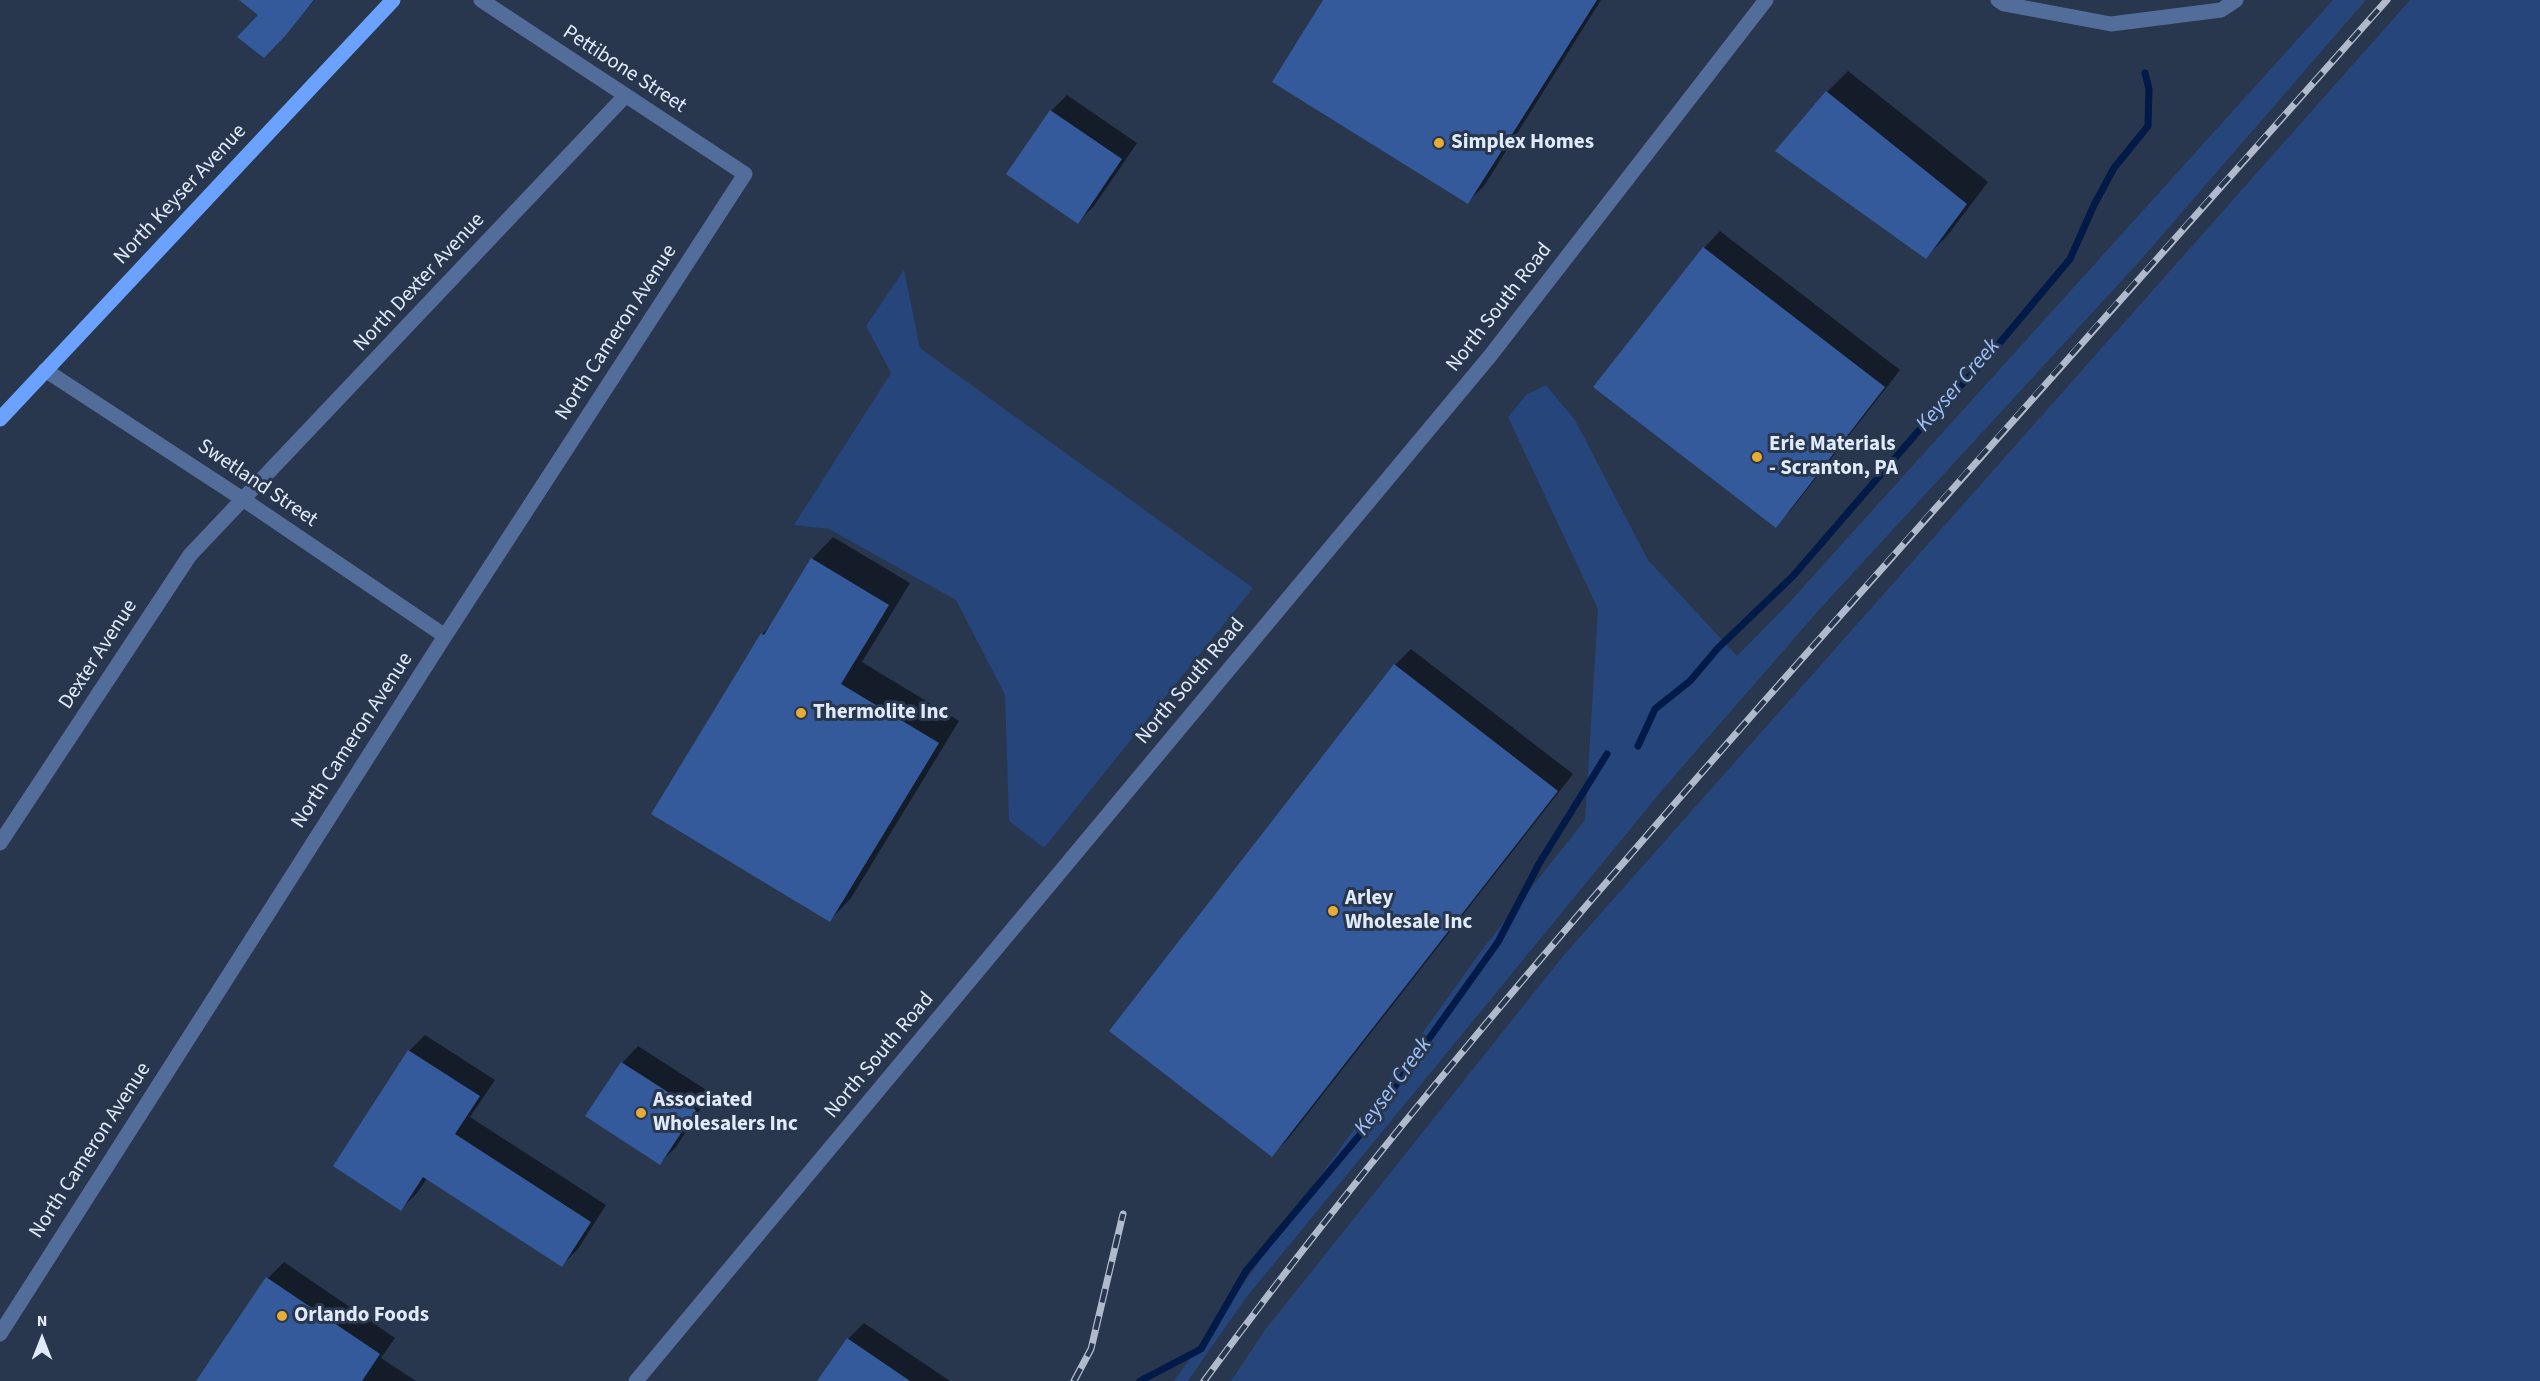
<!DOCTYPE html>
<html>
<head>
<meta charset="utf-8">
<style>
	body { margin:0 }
	#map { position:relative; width:2540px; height:1381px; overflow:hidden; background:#28364e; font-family:"Source Sans 3",sans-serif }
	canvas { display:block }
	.north { position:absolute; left:12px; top:1309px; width:60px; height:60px; -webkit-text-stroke:4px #28364e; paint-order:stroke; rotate:0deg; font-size:16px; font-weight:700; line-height:24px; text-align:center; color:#e0eaf9 }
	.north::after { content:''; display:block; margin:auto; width:21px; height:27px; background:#e0eaf9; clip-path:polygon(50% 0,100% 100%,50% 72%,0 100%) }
</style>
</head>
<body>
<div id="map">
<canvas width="2540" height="1381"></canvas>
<div class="north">N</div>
</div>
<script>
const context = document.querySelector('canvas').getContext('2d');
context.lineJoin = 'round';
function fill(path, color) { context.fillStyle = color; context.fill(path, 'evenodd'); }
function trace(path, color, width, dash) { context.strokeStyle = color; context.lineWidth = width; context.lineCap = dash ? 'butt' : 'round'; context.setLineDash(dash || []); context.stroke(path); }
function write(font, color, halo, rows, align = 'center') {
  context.font = font + ' "Source Sans 3",sans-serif'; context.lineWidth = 6; context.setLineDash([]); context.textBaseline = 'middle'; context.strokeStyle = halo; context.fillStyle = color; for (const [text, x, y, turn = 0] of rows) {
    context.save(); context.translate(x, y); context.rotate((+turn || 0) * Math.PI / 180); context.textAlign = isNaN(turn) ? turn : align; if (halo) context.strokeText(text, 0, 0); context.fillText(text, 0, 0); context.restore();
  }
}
fill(new Path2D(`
	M2333,0H2366L2138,263L1818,611L1664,788L1245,1299L1188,1381H1174L1481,951L1585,820L1598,609L1508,417L1526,395L1546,385L1575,420L1648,560L1737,656L1786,606Z
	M2410,0H2540V1381H1231L1265,1330L1563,956Z
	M904,270L920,348L1253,588L1044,848L1009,821L1005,695L956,600L829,529L794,525L891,373L866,326Z`), '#26457a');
fill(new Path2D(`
	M241,0H315L264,56L260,15Z
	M1325,0H1601L1484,186L1468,202Z
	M1848,71L1988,182L1947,236L1926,257L1827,92Z
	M1067,95L1137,143L1094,206L1078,222L1008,174L1051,111Z
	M1720,231L1900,370L1791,510L1775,526L1595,387L1704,248Z
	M833,537L910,583L862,662L959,721L851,898L830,920L762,634L772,624L812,559Z
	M1411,649L1573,774L1288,1139L1272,1155L1395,665Z
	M425,1035L495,1080L470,1117L606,1205L578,1249L562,1265L427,1178L417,1193L401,1209L409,1051Z
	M638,1046L711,1093L676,1147L660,1163L587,1116L622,1063Z
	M284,1262L395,1338L381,1358L416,1381H198L268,1278Z
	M864,1323L950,1381H819L848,1339Z`), '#0007');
trace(new Path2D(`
	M1638,746L1655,709L1690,681L1718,648L1793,576L1940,406L1982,364L2070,259L2094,205L2114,168L2148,126L2149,89L2145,73
	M1140,1381L1201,1349L1246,1271L1363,1131L1498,942L1540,862L1607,754`), '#021a48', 7);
fill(new Path2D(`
	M239,0H314L285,36L264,58L237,37L258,15Z
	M1323,0H1597L1468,204L1272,82Z
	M1826,91L1967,204L1926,259L1775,151Z
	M1050,110L1122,159L1078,224L1006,174Z
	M1703,247L1885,387L1776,528L1593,387Z
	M811,558L889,605L841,684L939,743L830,922L651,814L761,633L764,635Z
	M1394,664L1558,791L1272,1157L1109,1031Z
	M408,1050L480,1096L455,1134L591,1222L562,1267L423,1177L401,1211L333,1166Z
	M621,1062L696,1110L660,1165L585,1116Z
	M266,1277L380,1354L362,1381H196Z
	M847,1338L910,1381H817Z`), '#345a9b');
trace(new Path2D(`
	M1998,0L2004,4L2111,24L2221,10L2236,0
	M45,370L244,500L445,636
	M0,843L190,555L625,96
	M0,1334L445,636L745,174L481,0
	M636,1381L1490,356L1766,0`), '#536d9b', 15);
trace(new Path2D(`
	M0,419L393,0`), '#6ba2ff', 15);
const rail = new Path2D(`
	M1074,1381L1091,1349L1123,1214
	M1204,1381C1379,1142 1573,919 1768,697C1973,464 2180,232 2387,0`);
trace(rail, '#afbacc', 7);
trace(rail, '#28364e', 4.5, [14]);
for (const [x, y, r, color] of [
	[1439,143,6,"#e7ac36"],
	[1757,457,6,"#e7ac36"],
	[801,713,6,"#e7ac36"],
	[1333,911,6,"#e7ac36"],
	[641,1113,6,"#e7ac36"],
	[282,1316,6,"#e7ac36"]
]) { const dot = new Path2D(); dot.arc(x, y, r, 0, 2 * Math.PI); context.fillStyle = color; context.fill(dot); trace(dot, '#28364e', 2); }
write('21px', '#e0eaf9', '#28364e', [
	["Pettibone Street",624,70,33],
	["North Keyser Avenue",181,195,-47],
	["North Dexter Avenue",420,283,-47],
	["North South Road",1500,308,-52],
	["North Cameron Avenue",617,333,-57],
	["Swetland Street",257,484,34],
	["Dexter Avenue",99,655,-57],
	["North South Road",1191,682,-50],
	["North Cameron Avenue",353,741,-57],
	["North South Road",880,1056,-50],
	["North Cameron Avenue",91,1151,-57]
]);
write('bold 21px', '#e0eaf9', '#28364e', [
	["Simplex Homes",1451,143],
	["Erie Materials",1769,445],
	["- Scranton, PA",1769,469],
	["Thermolite Inc",813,713],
	["Arley",1345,899],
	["Wholesale Inc",1345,923],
	["Associated",653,1101],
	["Wholesalers Inc",653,1125],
	["Orlando Foods",294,1316]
], 'left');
write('italic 22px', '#9fc0f7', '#28364e', [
	["Keyser Creek",1959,386,-49],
	["Keyser Creek",1394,1087,-54]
]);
</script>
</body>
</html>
